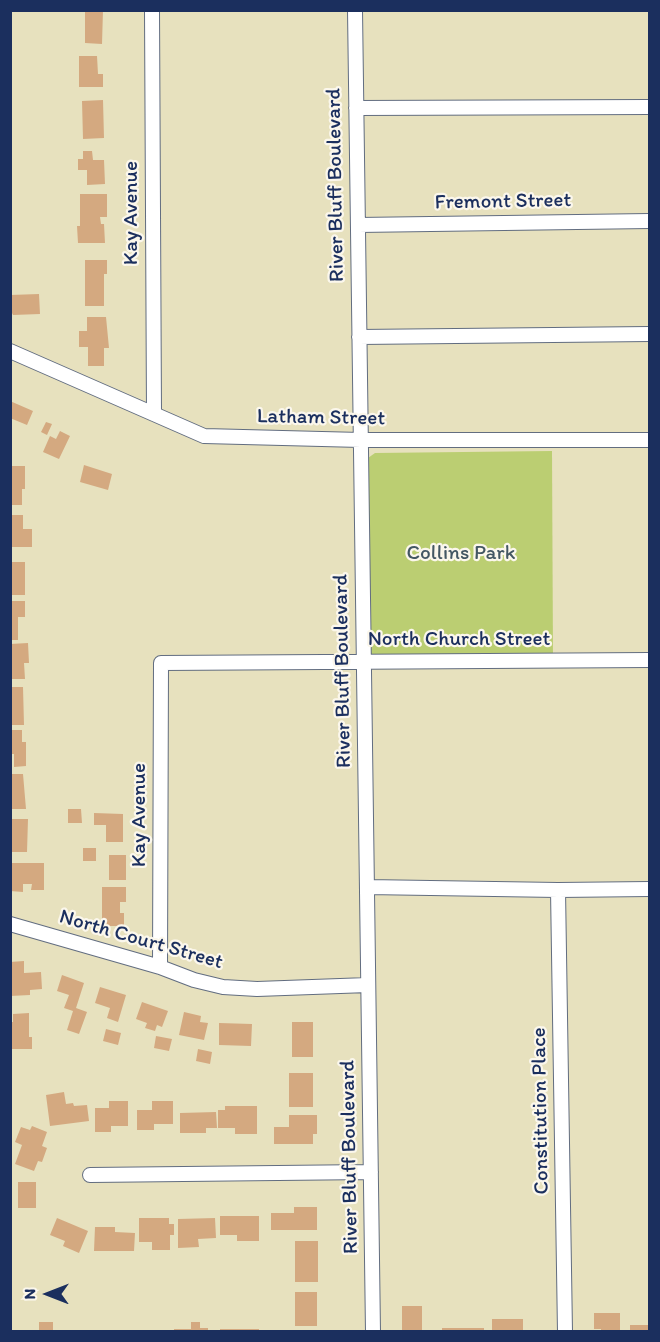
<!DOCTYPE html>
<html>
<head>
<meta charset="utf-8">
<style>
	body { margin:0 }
	#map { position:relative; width:660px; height:1342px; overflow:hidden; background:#e7e1be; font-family:Itim,sans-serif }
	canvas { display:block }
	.frame { position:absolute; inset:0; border:12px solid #1b2f5e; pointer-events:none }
	.north { position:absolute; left:18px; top:1264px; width:60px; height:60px; -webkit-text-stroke:4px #fbf7ec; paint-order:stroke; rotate:270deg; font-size:16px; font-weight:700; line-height:24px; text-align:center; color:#1b2f5e }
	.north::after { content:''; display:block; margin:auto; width:21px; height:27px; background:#1b2f5e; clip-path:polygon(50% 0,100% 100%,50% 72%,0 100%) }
</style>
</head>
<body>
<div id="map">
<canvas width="660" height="1342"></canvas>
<div class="frame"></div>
<div class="north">N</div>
</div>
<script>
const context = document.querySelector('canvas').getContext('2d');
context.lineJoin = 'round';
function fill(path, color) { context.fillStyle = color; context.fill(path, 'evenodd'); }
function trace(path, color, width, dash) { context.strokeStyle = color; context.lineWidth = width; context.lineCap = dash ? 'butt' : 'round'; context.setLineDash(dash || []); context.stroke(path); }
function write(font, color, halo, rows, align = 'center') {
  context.font = font + ' Itim,sans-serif'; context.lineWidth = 4.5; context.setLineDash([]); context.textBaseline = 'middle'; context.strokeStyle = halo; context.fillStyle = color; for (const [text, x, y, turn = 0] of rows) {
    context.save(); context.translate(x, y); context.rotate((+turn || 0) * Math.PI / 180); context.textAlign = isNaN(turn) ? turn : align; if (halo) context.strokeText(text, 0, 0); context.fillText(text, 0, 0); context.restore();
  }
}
fill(new Path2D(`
	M552,451L553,658L371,655L370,650L368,458L375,453Z`), '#bbce72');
fill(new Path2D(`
	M85,10H103L102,44L85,43Z
	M79,56H97L98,74H103V87H79Z
	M103,100L104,138L83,139L82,101Z
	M83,151H92L93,160H104L105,184L87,185V170H78V159H83Z
	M80,194H107V217H100L101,224H104L105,243H78L77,226H80Z
	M85,260H107V274H104V306H85Z
	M39,294L40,314L13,315L10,309V295Z
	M87,317H106L109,348H104V366H88V347H79V331H87Z
	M10,401L33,411L27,425L10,418Z
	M46,422L52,424L47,435L41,432Z
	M60,431L70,436L59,459L43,452L50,436L56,439Z
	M84,465L112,474L108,490L80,482Z
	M12,466H25V489H22V505H10Z
	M10,515H23V529H32V547H10Z
	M10,562H25V595H10Z
	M10,601H25V617H18V640H10Z
	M28,643L29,663H24L25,679H10V644Z
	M10,687H23L24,725H10Z
	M10,730H22V742H26V766L14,767V754H10Z
	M10,774H23L26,809H10Z
	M68,809H81L82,823H68Z
	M94,813L123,814V842H106V825H94Z
	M10,819H28L27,852H10Z
	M83,848H96V861H83Z
	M109,855H126V880H109Z
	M10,863H44V890H31L32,884H23V892L10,891Z
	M102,887H126V902H120V913H124V926H102Z
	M24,961V973L41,972L42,989L30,990V995L10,996V962Z
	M62,975L84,983L76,1008L87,1012L79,1034L67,1030L73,1011L64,1008L69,995L57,991Z
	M100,987L126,995L118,1022L107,1018L110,1008L95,1003Z
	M142,1002L168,1011L162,1027L157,1025L155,1031L145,1028L147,1023L136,1019Z
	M184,1012L201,1016L200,1022L208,1023L204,1040L179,1035Z
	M29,1013V1037H32V1049H10V1022H13V1014Z
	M292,1022H313V1057H292Z
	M219,1023L252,1024L251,1046L219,1045Z
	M106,1029L121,1033L118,1045L103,1041Z
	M156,1036L172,1039L169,1051L154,1048Z
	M198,1049L212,1052L210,1064L196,1061Z
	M289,1073H313V1107H289Z
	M64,1092L66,1104L73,1103L74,1106L87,1105L89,1121L50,1126L46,1095Z
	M109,1101H128V1126H111V1132H95V1108H109Z
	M152,1101H173V1124H154V1130H137V1110H152Z
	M225,1106H257V1134H235V1128H218V1110H225Z
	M216,1112L217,1128H206V1133H180V1113Z
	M289,1115H317V1134H313V1144H274V1127H289Z
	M32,1126L47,1132L42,1146L47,1148L42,1162L38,1161L34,1171L15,1164L22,1145L15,1142L21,1127L30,1130Z
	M18,1182H36V1208H18Z
	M294,1207H317V1230H271V1213H294Z
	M220,1216H259V1241H237V1235H220Z
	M57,1218L88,1231L79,1253L63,1246L65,1241L50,1235Z
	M139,1218H169V1224H174V1235H170V1250H152V1242H139Z
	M215,1218L216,1238L198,1239L199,1247L178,1248V1219Z
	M95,1227H115V1232L135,1233L134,1251H94Z
	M295,1241H318V1282H295Z
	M295,1292H317V1326H295Z
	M402,1306H422V1332H402Z
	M594,1313H620V1332H601V1329H594Z
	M492,1319H523V1332H492Z
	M39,1322H53V1332H39Z
	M191,1322H200V1328H208V1332H174V1329H191Z
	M630,1325H650V1332H630Z
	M442,1328H484V1332H442Z
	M220,1329H259V1332H220Z`), '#d4a980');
const minor = new Path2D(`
	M152,10L154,414
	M355,10L373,1332
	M356,108L650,107
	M358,225L650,221
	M359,337L650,334
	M10,351L204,436L361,440H650
	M367,887L558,890L650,889
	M558,890L565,1332
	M10,924L160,967L194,980L223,987L257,989L368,985
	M160,967L161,663L650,660
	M90,1175L371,1172`);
trace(minor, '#626d80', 16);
trace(minor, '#fff', 14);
write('21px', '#1b2f5e', '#fbf7ec', [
	["River Bluff Boulevard",336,185,-91],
	["Fremont Street",503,202,-1],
	["Kay Avenue",132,213,-90],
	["Latham Street",321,418,1],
	["North Church Street",459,640],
	["River Bluff Boulevard",343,671,-91],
	["Kay Avenue",140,815,-90],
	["North Court Street",141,940,16],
	["Constitution Place",541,1111,-91],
	["River Bluff Boulevard",350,1157,-91]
]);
write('21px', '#435763', '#fbf7ec', [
	["Collins Park",461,554]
]);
</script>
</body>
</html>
